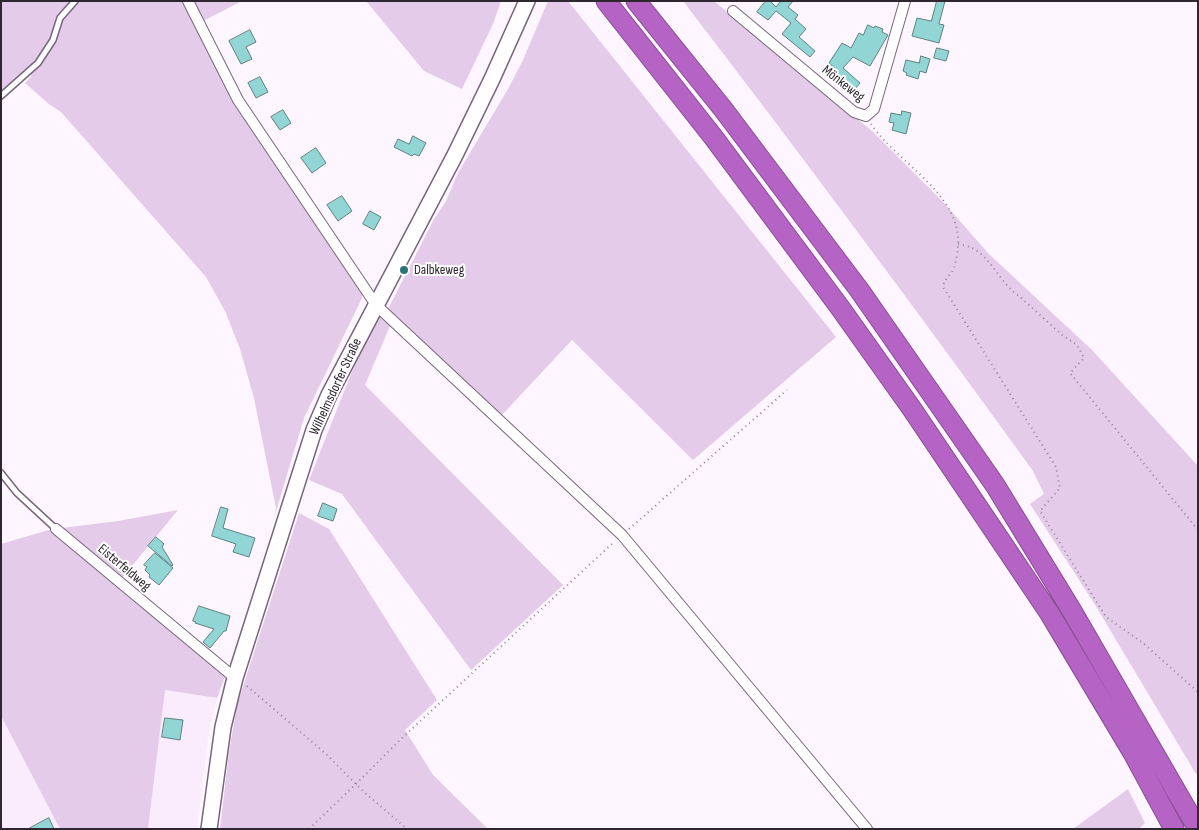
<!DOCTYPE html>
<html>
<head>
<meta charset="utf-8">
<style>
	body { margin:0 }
	#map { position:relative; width:1199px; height:830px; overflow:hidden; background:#fdf5ff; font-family:"Sofia Sans Condensed",sans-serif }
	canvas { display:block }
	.frame { position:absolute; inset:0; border:2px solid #2e2730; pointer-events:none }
</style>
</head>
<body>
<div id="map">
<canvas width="1199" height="830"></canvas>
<div class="frame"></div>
</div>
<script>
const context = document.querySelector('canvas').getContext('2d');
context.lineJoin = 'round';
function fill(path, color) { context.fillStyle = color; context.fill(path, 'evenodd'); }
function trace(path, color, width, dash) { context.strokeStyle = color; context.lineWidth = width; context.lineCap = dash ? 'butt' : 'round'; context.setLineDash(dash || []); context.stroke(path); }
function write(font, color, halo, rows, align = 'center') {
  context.font = font + ' "Sofia Sans Condensed",sans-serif'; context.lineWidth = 4; context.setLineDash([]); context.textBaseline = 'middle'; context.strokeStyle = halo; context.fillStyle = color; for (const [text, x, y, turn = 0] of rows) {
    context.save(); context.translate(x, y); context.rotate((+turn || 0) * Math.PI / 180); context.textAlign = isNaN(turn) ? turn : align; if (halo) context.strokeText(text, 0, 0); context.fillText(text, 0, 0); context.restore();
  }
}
fill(new Path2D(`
	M165,690L217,698L209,730L197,829H148Z
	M1,716L10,734L60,829H1Z`), '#faebfd');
fill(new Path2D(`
	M1,1H182L234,103L362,293V298L304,418L274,518L276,508L254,398L240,349L225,311L206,277L61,112L49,104L25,83L32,76L25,71L1,92Z
	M192,1H242L203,21Z
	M366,1H501L493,24L462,89L424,71Z
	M548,1H568L836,337L693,460L572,340L501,416L388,309L433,221L446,201L458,173L508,89L523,60Z
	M683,1H714L872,131L944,203L989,254L1092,350L1198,466V772L1196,774L1094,603L1030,504L1044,494L1033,471C919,313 802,156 683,1Z
	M379,314L390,326L365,385L563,585L471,670L342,494L309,480L353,369Z
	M178,510L122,578L62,528L118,521Z
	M299,513L329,529L437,700L405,730L433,775L488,829H220L229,752L237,705Z
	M52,529L226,674L217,698L165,690L148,829H60L1,716V544Z
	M1128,789L1145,823L1139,829H1073Z`), '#e4cbe9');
const building = new Path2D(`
	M766,1H770L776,7L781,1H793L788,7L798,15L795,19L806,29L799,37L815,51L810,57L782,34L791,23L776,11L768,20L757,12Z
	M937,1H945L939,24L944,25L939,43L912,36L917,18L931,21Z
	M868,25L874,28L875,26L883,29L882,32L888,35L870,66L853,57L843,68L860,83L851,94L841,86L845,81L837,74L839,72L829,63L842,43L851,48L859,33L863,35Z
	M250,30L256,42L246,47L252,59L241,64L229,41Z
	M937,48L949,51L946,61L934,58Z
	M921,56L930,59L926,73L920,71L918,79L906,75L907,73L903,71L906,60L919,63Z
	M260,77L268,92L256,98L248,83Z
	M283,110L291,123L280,130L271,117Z
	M902,111L911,113L906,134L892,130L894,123L889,122L891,113L901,115Z
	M413,136L426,143L419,156L414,154L412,156L394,147L398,139L409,144Z
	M316,148L326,163L312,173L301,158Z
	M342,196L352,211L338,221L327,205Z
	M370,211L381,217L374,230L363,224Z
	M323,503L337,509L333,521L318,516Z
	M221,507L228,509L223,528L255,538L249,557L233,552L236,544L212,536Z
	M156,537L164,544L162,547L173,565L172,566L148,546Z
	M155,553L173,568L159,585L149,577L150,575L145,570L147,567L144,565Z
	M199,606L230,616L226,631H224L210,648L203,642L214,629L195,623L196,622L193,621Z
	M165,718L183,720L180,740L162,737Z
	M49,818L54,829H28Z`);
fill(building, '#91d5d4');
trace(building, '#608181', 1);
const lane = new Path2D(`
	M1,96L38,63L53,40L60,18L75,1
	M1,473L17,493L56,529`);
const street = new Path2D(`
	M188,1L238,100L376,305L622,535L867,829
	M733,11L854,112L866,116L874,109L905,1
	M56,529L235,678`);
const secondary = new Path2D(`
	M209,829L223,727L235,678L314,430L329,395L455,155L492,79L527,1`);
const highway = new Path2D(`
	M606,1L714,138L841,309L912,409L1050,614L1133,753L1174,829
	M636,1L723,109L860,291L995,485L1072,611L1198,829`);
trace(lane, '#78677b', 8);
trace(street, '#78677b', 12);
trace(secondary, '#78677b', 18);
trace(highway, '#864f91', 21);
trace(new Path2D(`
	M871,124C897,163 961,193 958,245C958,252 956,261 954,268C951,275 944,279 943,287L1056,467L1060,488L1040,511L1106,617L1143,643L1198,692
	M958,244C962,245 967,246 970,247C992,257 1000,284 1019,296L1062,335L1077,345L1084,358L1070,373L1198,530
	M629,529L787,390
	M247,686L326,754L364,792L407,829
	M309,829L356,784L402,738L614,542`), '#908892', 2, [1, 4]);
trace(lane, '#fff', 5);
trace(street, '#fff', 10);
trace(secondary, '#fff', 15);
trace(highway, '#b564c5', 19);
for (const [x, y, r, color] of [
	[404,270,5,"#2a7474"]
]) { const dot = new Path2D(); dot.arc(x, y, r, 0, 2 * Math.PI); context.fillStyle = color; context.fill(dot); trace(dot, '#fff', 2); }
write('14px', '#2e2730', '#fff', [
	["Mönkeweg",843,84,38],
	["Wilhelmsdorfer Straße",336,387,-65],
	["Eisterfeldweg",124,568,40]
]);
write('14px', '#2e2730', '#fff', [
	["Dalbkeweg",414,270]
], 'left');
</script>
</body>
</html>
